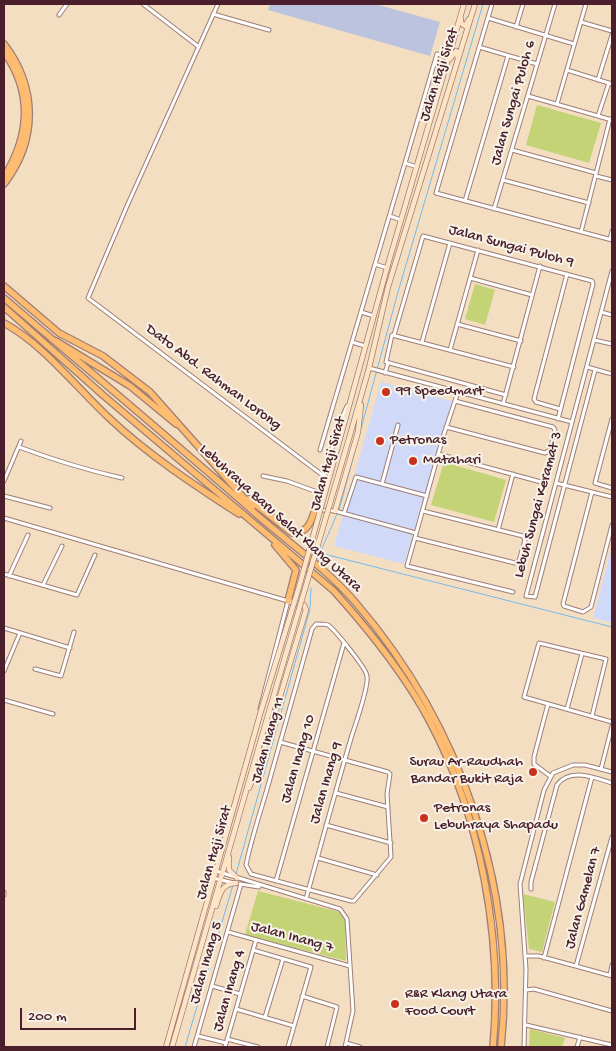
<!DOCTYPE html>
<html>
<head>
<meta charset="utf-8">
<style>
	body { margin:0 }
	#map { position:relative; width:616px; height:1051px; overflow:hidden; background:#f4dec2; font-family:"Gochi Hand",sans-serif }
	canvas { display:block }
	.frame { position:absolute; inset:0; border:5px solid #4a1f2b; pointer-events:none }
	.scale { position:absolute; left:20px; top:1008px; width:116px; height:22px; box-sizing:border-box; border:2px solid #4a1f2b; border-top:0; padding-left:6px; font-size:15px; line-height:18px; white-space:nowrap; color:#4a1f2b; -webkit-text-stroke:4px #f7f3e8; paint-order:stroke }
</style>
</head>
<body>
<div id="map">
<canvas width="616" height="1051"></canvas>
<div class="frame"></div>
<div class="scale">200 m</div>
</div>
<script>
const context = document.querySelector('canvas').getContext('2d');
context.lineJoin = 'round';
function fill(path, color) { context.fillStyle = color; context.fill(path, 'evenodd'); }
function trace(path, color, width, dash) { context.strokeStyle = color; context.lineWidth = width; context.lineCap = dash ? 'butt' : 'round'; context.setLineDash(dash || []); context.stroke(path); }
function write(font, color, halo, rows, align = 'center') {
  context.font = font + ' "Gochi Hand",sans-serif'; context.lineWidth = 4; context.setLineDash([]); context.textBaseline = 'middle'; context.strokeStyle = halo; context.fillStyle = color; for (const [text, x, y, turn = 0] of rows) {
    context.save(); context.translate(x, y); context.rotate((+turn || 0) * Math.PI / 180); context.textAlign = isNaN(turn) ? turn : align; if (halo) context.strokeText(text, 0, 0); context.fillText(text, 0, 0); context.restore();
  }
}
fill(new Path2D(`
	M381,382L452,401L404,564L334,546Z
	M612,546V623L593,618Z`), '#d1d9f9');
fill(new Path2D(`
	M270,4H375L440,22L430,56L268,10Z`), '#bbc3de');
fill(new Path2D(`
	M537,105L601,123L589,163L526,145Z
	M475,284L495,290L485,325L465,319Z
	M444,462L506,480L494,522L431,505Z
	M258,891L340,912L345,920L346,961L245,935Z
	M523,894L555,902L542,952L529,949Z
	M530,1029L565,1038L562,1047H529Z`), '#c3d376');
trace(new Path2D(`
	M339,510L398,292L483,4
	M337,514L320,553L612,627
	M318,561L319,554
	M236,874L310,609L311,588
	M185,1047L233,885`), '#74baeb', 1);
const street = new Path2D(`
	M143,4L199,47
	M218,4L127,206L88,298L325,477
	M492,4L436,193L612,240
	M213,14L269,30
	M59,15L67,4
	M488,18L574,44
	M581,22L612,31
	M516,27L523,4
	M479,47L537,64
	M567,70L612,84
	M598,80L612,35
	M528,96L612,120
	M423,102L434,105
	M557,104L586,4
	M598,116L609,83
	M512,150L596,173
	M405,163L437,54L448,57
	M596,176L612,180
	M503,180L589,203
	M465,201L508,56
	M494,209L555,4
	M390,216L401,220
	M581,232L610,119
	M610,239L612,231
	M375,264L387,268
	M470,278L532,295
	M361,312L374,316
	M601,312L612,315
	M457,324L521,341
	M394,335L423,236L592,281L593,284L558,419
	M594,340L612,344
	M352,342L365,346
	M422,342L450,243
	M450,350L478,250
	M587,367L612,374
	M369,368L572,422
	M595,370L535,597L526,596L612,271
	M385,373L388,363
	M458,392L443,437L407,566L513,592
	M506,395L386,362L392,335L514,367
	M503,404L540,266
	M347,406L338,427L316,506L322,510L335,511L416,533
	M560,409L536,402L534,399L567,274
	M612,419L595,483L612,488
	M446,427L545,453L550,450L555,430L553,427L455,401
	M19,447C54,460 86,470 122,478
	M320,450L405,163L417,167
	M438,454L541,482
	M263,476L287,481L320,493
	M4,481L21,441
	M556,483L612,497
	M382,484L398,425
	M592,492L563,604L564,606L583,612L591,607L612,525
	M4,496L50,508
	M344,513L356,477L427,496
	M4,518L288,601L260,709
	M498,530L513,474
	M415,538L515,563L519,561L525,540L523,536L423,511
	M4,574L77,595L95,555
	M9,576L28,535
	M43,585L62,546
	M4,628L70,648
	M35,669L61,676L74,632
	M4,671L20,633
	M4,700L53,714
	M548,704L534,757V764L550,776
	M567,709L582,654
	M592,716L606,659L539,643L524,697L612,722
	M280,742L388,772L390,774L387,794L391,857L354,901H351L251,874L246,865C252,835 263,805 271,775L312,629L316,624C320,624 325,624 328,625C335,630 366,668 367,676C369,686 356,723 352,735C336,789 321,844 306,899
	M601,769L612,726
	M336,793L388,807
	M326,825L391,843
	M318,858L377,875
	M216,871L340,909L347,919L353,1011L345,1047
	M213,878L234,883
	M276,881L344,643
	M240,884L259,887
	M531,889V882L557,785C570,767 595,778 612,783
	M4,892V895
	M228,932L350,966
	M253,950L311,967L288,1047
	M525,956H539L612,976
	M544,958L592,777
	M576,966L612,837
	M610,975L612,965
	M212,986L240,994
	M526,990L534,989L612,1011
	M302,996L337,1007L327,1047
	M236,1009L294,1026
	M265,1017L283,959
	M526,1025L612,1045
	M198,1036L226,1043
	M227,1039L258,1047
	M346,1043L360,1047
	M194,1047L241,884
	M225,1047L256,940
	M524,1047L526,969L520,884L544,790L553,773L573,765H585L612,772
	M577,1047L580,1037`);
const secondary = new Path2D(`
	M461,19V23L465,26L469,19
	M450,59L456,51L458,59
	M341,435L387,268L464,4
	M350,435L369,368L388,287L475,4
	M335,511L358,432L361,405
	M249,788L263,753L306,610L304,605L288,601
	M229,857V870L237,878
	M216,906C220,894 221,884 236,883
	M166,1047L261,711
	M172,1047L266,722`);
const highway = new Path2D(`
	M4,44C37,87 38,140 4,184
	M4,52C33,93 30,135 4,177
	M4,286L59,333L103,356L150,392L252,507
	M4,298C88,370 173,441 256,514C289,543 328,570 356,603C460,724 518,888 501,1047
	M4,307L104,396L334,591C369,630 404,673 429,720C481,817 503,938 493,1047
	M4,323C44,345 75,386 108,417C147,454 194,485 239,514
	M56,341L130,386L176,424
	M249,499L292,533C309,534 312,519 316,506
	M275,545L296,570L288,601`);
trace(street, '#9f7e76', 5);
trace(secondary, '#9f7e76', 6);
trace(highway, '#9f7e76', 8);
trace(street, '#fff', 3);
trace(secondary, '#fee4c5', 4.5);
trace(highway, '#fdbc6f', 5.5);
const secondaryBridge = new Path2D(`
	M261,711L299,587L341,435
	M266,722L350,435`);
trace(secondaryBridge, '#9f7e76', 6, []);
trace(secondaryBridge, '#fee4c5', 4.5);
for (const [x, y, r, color] of [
	[386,392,5,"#c8321e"],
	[380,441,5,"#c8321e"],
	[413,461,5,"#c8321e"],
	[533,772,5,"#c8321e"],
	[424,818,5,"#c8321e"],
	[395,1004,5,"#c8321e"]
]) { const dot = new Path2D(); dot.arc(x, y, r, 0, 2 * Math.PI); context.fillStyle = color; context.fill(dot); trace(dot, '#f7f3e8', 2); }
write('15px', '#4a1f2b', '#f7f3e8', [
	["Jalan Haji Sirat",440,75,-72],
	["Jalan Sungai Puloh 6",514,103,-74],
	["Jalan Sungai Puloh 9",511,247,15],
	["Dato Abd. Rahman Lorong",213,378,37],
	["Jalan Haji Sirat",329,464,-74],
	["Lebuh Sungai Keramat 3",539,505,-75],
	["Lebuhraya Baru Selat Klang Utara",280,519,42],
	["Jalan Inang 11",269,740,-74],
	["Jalan Inang 10",299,759,-74],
	["Jalan Inang 9",327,783,-74],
	["Jalan Haji Sirat",215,853,-74],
	["Jalan Gamelan 7",584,898,-75],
	["Jalan Inang 7",292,938,15],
	["Jalan Inang 5",207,963,-74],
	["Jalan Inang 4",230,991,-74]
]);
write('15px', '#4a1f2b', '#f7f3e8', [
	["99 Speedmart",396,392],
	["Petronas",390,441],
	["Matahari",423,461],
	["Surau Ar-Raudhah",523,763,"right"],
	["Bandar Bukit Raja",523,780,"right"],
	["Petronas",434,809],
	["Lebuhraya Shapadu",434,826],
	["R&R Klang Utara",405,995],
	["Food Court",405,1012]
], 'left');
</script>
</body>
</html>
